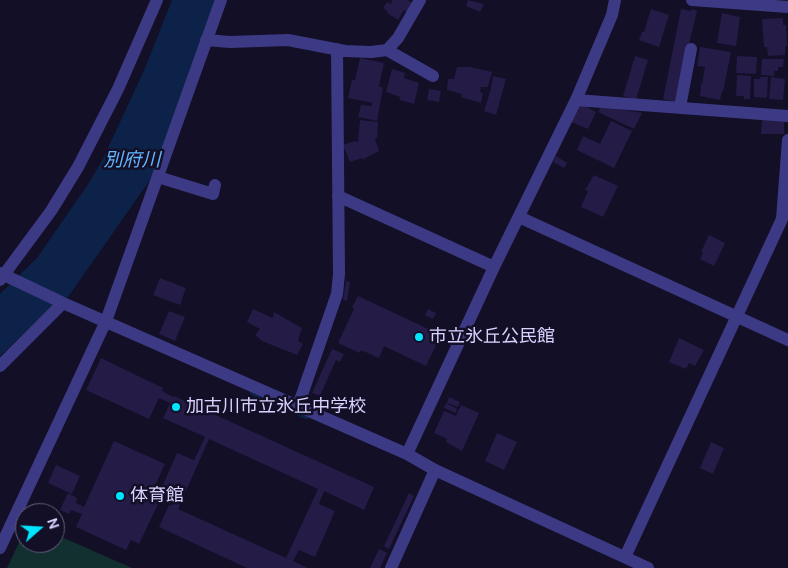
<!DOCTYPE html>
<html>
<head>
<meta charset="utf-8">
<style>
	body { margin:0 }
	#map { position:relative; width:788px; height:568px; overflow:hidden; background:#130f26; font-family:"DM Sans",sans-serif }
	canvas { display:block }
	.north { position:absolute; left:15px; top:503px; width:50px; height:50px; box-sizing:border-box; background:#130f26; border:1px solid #625e7d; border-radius:50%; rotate:71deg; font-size:14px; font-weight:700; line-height:20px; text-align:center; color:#d9d4ff }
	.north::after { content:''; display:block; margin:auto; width:18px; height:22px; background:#00e5ff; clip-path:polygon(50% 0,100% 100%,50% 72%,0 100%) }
</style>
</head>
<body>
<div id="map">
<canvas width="788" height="568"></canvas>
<div class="north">N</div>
</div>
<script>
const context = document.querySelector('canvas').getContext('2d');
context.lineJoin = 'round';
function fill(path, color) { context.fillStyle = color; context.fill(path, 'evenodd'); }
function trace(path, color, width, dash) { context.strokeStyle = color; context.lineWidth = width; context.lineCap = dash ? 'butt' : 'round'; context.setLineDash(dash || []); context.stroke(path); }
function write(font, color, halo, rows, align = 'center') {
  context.font = font + ' "DM Sans","Noto Sans JP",sans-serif'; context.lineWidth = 5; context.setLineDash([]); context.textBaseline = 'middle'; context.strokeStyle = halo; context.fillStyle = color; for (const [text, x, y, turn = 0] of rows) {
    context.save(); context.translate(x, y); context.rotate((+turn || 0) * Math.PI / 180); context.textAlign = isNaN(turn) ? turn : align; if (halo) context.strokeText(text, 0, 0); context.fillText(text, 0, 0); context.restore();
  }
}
fill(new Path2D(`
	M25,530V543H55V534L132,568H7Z`), '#12302f');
fill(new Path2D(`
	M172,0H217L155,173L68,297L50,309L0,356V294L37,258L87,186L103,159L145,68Z`), '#0c2248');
trace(new Path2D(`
	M252,393L306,417`), '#0c2248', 4.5);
fill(new Path2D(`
	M392,0H408L412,3L407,12L404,10L398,20L387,13L388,12L383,8L387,2L391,4Z
	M468,0L484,4L480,12L466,6Z
	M651,9L669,15L659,47L639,40L642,32H644Z
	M681,9L691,11L692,9L697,11L675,102L663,99Z
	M722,13L740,17L736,46L717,43Z
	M783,18V25H786L787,46H785V55L768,56L767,47H764L762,19Z
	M700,47L731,52L723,92L722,91L720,100L700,96L701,84H702L705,67L697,66Z
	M635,56L648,60L636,100L623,96Z
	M737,56L757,57L756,74L736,73Z
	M360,58L384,63L379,86L383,88L377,121L358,117L361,105L371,106L373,103L348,98L352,80H355Z
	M762,59H784L783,67H778V71H774V76L761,75Z
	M457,67H470L492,72L488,87H481L480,92L483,93L481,103L461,97L462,94L447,90L448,79H454Z
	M392,69L405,73L404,78L419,83L414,104L400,100V97L386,92Z
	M737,75L751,76L750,99H744V96H736Z
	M493,76L506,79L496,115L484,111L490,92Z
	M760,77H768L767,98L754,97V79H760Z
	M771,77L785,79L783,100L769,99Z
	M429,89L441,91L439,102L427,100Z
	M583,105L596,112L588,129L571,122L578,107Z
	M602,106L642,113L634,129L598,112Z
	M762,119H784V134H761Z
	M360,120L378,122L377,138L375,139L379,151L362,160V158L350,162L343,145L355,141L358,142Z
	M611,121L632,131L614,168L577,150L583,136L600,144Z
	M556,156L567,163L564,168L553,162Z
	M594,175L618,186L603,217L581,207L588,191L585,190Z
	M709,235L725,243L714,266L700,259L703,253L701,252Z
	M160,278L186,288L180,305L153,295Z
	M346,281L350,282L347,301L343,300Z
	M358,296L441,335L426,366L384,346L379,358L361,350L360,353L338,343L354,309L352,307Z
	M253,309L273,318L274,312L302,328L298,341L303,344L297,355L262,341L255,335L260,329L247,322Z
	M428,309L436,313L433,319L425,315Z
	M169,311L185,317L175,341L159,334Z
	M679,338L704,350L695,366L689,363L686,369L669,362Z
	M332,349L344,354L340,362L336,360L320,396L312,393Z
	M101,358L163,388L162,391L173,397L174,396L374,487L364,510L324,491L319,504L335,511L315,557L299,550L293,561L308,568H247L159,527L169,505L172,506L177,494L162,487L177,453L194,460L205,437L163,418L170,403L159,398L149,419L86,390ZM209,439L318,489L286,558L178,509Z
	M449,397L460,402L458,407L447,403Z
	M446,403L457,409L456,413L444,408Z
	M461,405L479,413L462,451L446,442L447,439L434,433L444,411L456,416Z
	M497,433L517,442L504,470L485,461Z
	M114,441L165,464L150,497L159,502L139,544L131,540L126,550L76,527L82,514L71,510L69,514L60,510L68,493L77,498L76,503L84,507Z
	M711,442L724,448L713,474L700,468Z
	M56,465L80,476L72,494L48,483Z
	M409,493L414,496L389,549L384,546Z
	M379,549L387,553L380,568H370Z`), '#241b47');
trace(new Path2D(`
	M692,0L788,7
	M206,40L230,42L288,40L345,51L371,52L387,50L433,76
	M387,50L398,38L420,0
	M576,100L788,116
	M680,107L691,49
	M158,177L213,194L215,185
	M338,196L494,267
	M519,217L788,340
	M0,273L63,303L407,454L435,470L648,568
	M0,280L51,211L78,167L118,89L157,0
	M0,366L63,303
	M298,406L337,294L339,274L337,49
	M407,454L494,267L576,100L612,15L615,0
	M0,548L106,321L221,0
	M625,557L782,219L788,140
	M391,568L435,470`), '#3d3a85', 12);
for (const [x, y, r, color] of [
	[419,337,5,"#00e5ff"],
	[176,407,5,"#00e5ff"],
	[120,496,5,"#00e5ff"]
]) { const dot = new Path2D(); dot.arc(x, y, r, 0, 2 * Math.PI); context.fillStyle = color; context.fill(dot); trace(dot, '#130f26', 2); }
write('18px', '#d9d4ff', '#130f26', [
	["市立氷丘公民館",429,337],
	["加古川市立氷丘中学校",186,407],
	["体育館",130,496]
], 'left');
write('italic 19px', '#62b6ff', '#130f26', [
	["別府川",132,161]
]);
</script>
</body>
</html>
